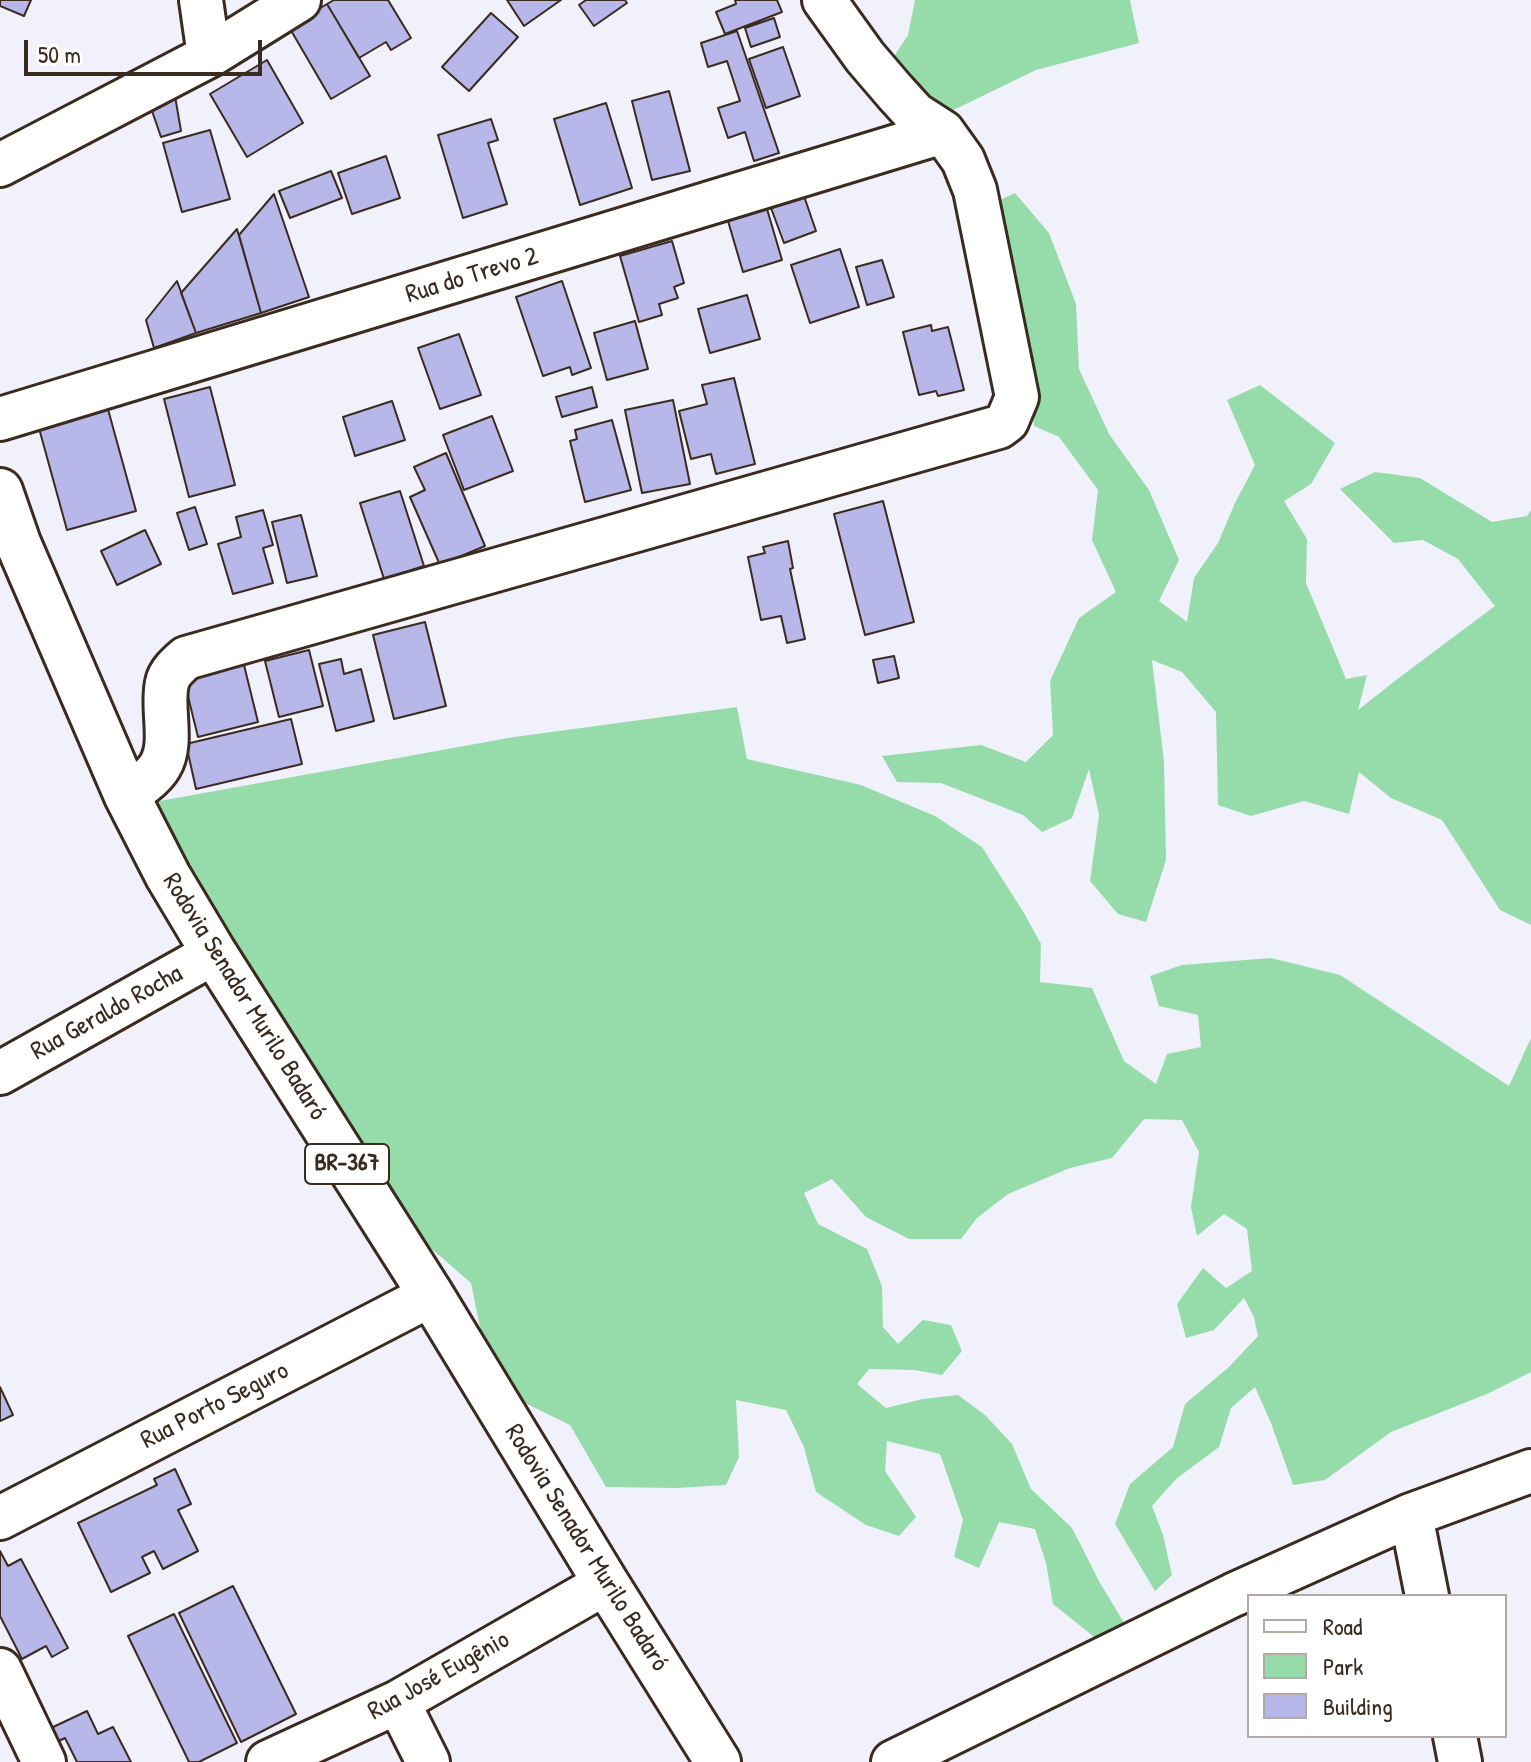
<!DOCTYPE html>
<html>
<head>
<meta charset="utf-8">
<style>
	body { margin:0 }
	#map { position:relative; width:1531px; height:1762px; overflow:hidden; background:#f1f1fb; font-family:"Patrick Hand",sans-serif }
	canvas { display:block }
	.legend { position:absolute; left:1247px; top:1594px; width:260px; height:144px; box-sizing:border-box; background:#fff; border:2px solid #b1aaa5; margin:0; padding:10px 14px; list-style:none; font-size:24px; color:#3b2a1e }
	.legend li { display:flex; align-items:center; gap:16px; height:40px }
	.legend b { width:40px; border:2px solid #b1aaa5 }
	.scale { position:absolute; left:24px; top:40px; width:238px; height:36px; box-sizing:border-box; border:4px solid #3b2a1e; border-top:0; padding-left:10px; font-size:24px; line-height:28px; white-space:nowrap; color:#3b2a1e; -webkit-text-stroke:6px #fff; paint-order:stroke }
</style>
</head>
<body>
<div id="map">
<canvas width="1531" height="1762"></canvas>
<ul class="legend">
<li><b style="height:10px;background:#fff"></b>Road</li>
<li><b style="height:22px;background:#95dcaa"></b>Park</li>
<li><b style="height:22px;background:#b7b8e9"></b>Building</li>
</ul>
<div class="scale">50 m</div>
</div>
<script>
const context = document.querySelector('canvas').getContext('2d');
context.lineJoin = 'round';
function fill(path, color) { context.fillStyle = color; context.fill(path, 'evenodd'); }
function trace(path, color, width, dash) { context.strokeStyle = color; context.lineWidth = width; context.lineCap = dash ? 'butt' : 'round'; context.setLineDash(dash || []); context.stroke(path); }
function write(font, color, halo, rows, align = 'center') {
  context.font = font + ' "Patrick Hand",sans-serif'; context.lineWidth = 7; context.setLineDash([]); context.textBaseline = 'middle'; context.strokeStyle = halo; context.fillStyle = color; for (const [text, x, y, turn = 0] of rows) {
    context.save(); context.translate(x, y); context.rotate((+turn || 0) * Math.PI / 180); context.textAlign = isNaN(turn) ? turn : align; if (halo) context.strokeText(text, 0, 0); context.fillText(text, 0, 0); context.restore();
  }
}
fill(new Path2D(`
	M915,0H1130L1139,43L1036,70L935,119L889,64L908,35Z
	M1015,193L1049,233L1076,304L1079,369L1109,434L1149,490L1179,560L1159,601L1187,622L1194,578L1218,543L1235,503L1255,465L1227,400L1260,385L1335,443L1311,484L1284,501L1307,539L1306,583L1346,679L1367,675L1358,710L1400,677L1495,606L1458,559L1423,540L1394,543L1340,489L1375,472L1420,478L1492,522L1527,516L1531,510V925L1500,910L1442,820L1391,798L1359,772L1349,814L1304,801L1251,816L1218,805L1216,712L1182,672L1152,660L1164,762L1166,860L1146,922L1118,914L1090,881L1099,815L1089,769L1072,818L1042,832L1023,815L941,783L897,782L882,756L981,745L1026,762L1053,735L1050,681L1079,618L1116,592L1092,540L1098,490L1059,437L1034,426L1031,374L994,203Z
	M737,707L747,759L861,785L935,816L982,847L1024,913L1041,944L1040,982L1092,988L1124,1061L1156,1084L1167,1054L1201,1047L1198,1015L1159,1006L1150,976L1182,965L1271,958L1340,975L1509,1086L1531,1038V1372L1487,1394L1391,1432L1325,1480L1293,1485L1271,1423L1255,1387L1231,1408L1219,1447L1176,1479L1152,1506L1163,1535L1172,1575L1155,1591L1115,1524L1130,1484L1173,1447L1185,1404L1229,1367L1258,1336L1254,1317L1244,1298L1214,1330L1186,1338L1177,1304L1203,1268L1226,1288L1252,1271L1247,1229L1224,1214L1197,1236L1191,1207L1199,1152L1182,1120L1144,1119L1112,1158L1070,1168L1008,1194L977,1218L961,1239H909L866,1217L832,1179L804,1193L818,1224L867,1249L882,1286L883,1327L898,1344L923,1320L951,1325L962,1351L942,1375L915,1370L869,1369L857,1384L886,1408L923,1399L958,1395L985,1415L1012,1444L1031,1489L1072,1528L1100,1583L1126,1626L1098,1640L1053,1604L1046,1563L1035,1529L999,1522L979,1568L954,1557L963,1520L940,1454L887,1441L885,1471L916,1517L899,1536L866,1525L816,1492L804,1447L786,1410L736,1400L739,1457L726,1485L677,1488L606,1487L570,1425L519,1400L484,1347L471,1283L409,1229L222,929L154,802L514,737Z`), '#95dcaa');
const building = new Path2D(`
	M0,0H31L24,16L0,6Z
	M334,0H388L411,38L391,50L386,42L359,58L327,4Z
	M507,0H561L524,26Z
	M586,0H625L627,3L594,26L579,5Z
	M735,0H777L782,12L725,34L716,12L736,4Z
	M327,4L370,76L331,99L289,27Z
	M491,13L518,37L469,91L442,67Z
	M774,18L780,37L751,47L745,28Z
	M737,31L779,153L754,161L745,132L728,138L718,108L740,101L727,61L708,67L701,43Z
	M783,47L800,96L766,108L749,59Z
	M267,60L303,123L247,157L210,94Z
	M669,91L690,171L652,180L632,101Z
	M175,96L181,131L161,137L151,108Z
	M606,103L632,188L580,205L554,119Z
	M491,119L498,140L488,143L507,204L463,218L438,135Z
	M210,130L230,199L182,212L163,143Z
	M386,156L400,198L352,214L338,173Z
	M331,171L342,198L290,218L279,191Z
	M274,194L309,297L261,313L239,235Z
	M804,196L816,231L784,243L771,208Z
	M767,209L782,260L743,272L728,221Z
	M237,229L261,313L196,333L181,293Z
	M672,241L684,283L674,287L678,298L659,304L662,315L639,322L620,256Z
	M840,249L859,307L810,323L791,265Z
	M882,260L894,297L867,305L856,267Z
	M177,281L196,333L154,348L146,320Z
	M562,281L591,368L572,375L570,367L543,376L516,297Z
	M747,295L760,339L710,353L698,309Z
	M635,321L648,369L607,380L594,333Z
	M931,325L932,331L948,327L964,390L938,396L936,391L919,395L903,332Z
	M459,334L481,395L440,409L418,348Z
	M734,378L755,464L716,474L711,454L691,459L679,411L707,404L702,385Z
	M210,387L235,485L189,497L164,399Z
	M592,387L597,407L562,417L556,397Z
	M673,400L690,484L642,493L625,410Z
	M392,401L405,440L355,456L343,417Z
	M106,402L136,511L67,530L37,421Z
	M492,416L513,471L464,490L443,435Z
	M612,420L631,490L585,502L570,441L577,439L575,430Z
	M446,453L485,546L440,565L410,497L425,490L414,467Z
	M400,491L424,566L384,579L360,503Z
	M883,501L914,622L865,635L834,514Z
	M195,507L207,544L189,550L177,513Z
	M263,510L273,545L263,548L273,583L233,594L218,544L241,537L236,517Z
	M301,515L317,576L287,583L272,522Z
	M145,530L161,564L117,585L101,551Z
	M788,541L793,568L790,569L805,639L787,643L781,616L761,620L748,557L765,553L763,547Z
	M425,622L446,706L394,719L373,635Z
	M309,650L323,706L279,717L265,661Z
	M894,656L899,678L878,683L873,660Z
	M341,659L344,674L361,669L374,721L336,731L319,664Z
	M244,665L258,722L198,737L184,680Z
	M291,719L302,764L196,789L186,744Z
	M0,1387L13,1415L0,1421Z
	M175,1469L191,1504L178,1510L198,1551L163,1569L154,1551L142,1557L150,1573L111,1592L78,1523L157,1485L154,1479Z
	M0,1551L8,1566L21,1559L68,1648L52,1657L46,1646L22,1659L0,1616Z
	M233,1586L296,1714L241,1742L179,1613Z
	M174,1614L237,1743L199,1762H189L128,1636Z
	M87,1711L98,1734L113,1727L131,1762H77L65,1738L55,1743L49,1729Z`);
fill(building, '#b7b8e9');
trace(building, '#3b2a1e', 2);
const minor = new Path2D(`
	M201,0L209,56
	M0,165L209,56L299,0
	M0,419L943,132
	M127,796C138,787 153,778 160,766C174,743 161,708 167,683C169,673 178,665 186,658L999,427L1007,421L1017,397L975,190L963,160L943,132L915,114L895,92L865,57L824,0
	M0,1073L214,953
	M1411,1515L1427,1596
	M0,1518L431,1295
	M0,1670L44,1762
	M398,1702L428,1762
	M1455,1736L1460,1762
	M268,1762L398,1702L606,1583
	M893,1762L1233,1595L1411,1515L1531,1471`);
const major = new Path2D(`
	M0,491L18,543L127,796L168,876L214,953L431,1295L606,1583L718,1762`);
trace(minor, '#3b2a1e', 48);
trace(major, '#3b2a1e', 50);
trace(minor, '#fff', 42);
trace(major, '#fff', 44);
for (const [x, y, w] of [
	[347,1164,84]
]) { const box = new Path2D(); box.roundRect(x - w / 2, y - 20, w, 40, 6); context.fillStyle = '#fff'; context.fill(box); trace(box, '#3b2a1e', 2); }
write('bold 24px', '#3b2a1e', null, [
	["BR-367",347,1164]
]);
write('26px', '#3b2a1e', '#fff', [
	["Rua do Trevo 2",472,276,-17],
	["Rodovia Senador Murilo Badaró",244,997,58],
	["Rua Geraldo Rocha",107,1013,-29],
	["Rua Porto Seguro",215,1406,-27],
	["Rodovia Senador Murilo Badaró",586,1548,58],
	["Rua José Eugênio",439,1676,-29]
]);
</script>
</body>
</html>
